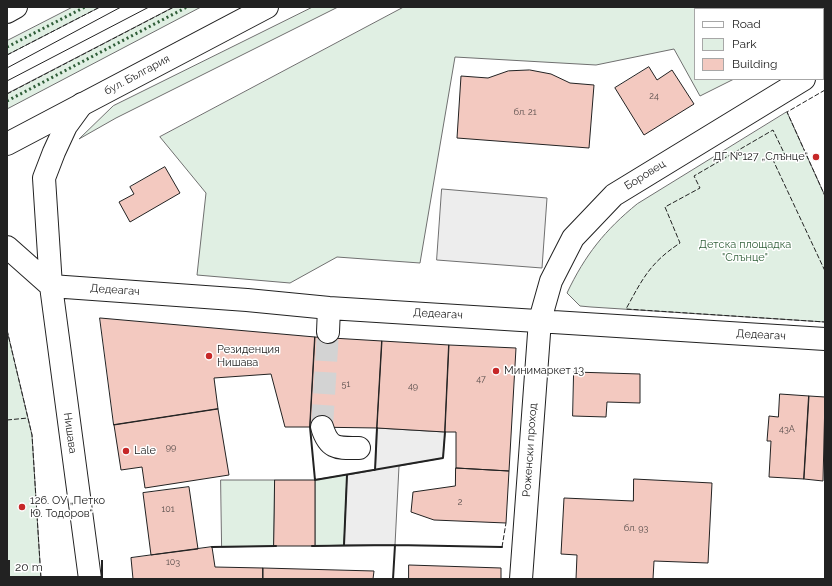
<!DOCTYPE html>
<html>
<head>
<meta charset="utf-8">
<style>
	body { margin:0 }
	#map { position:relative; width:832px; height:586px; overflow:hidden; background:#fff; font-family:Raleway,sans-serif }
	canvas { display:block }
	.frame { position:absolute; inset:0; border:8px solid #222; pointer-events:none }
	.legend { position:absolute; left:694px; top:8px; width:130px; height:72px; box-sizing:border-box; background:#fff; border:1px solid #a7a7a7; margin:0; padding:5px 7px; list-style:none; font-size:12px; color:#222 }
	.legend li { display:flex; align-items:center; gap:8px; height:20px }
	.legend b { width:20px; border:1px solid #a7a7a7 }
	.scale { position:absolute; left:8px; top:560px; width:95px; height:18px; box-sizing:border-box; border:2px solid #222; border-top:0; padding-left:5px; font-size:12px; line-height:14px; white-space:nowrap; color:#222; -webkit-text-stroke:3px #fff; paint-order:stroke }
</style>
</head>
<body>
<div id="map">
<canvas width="832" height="586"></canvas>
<div class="frame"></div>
<ul class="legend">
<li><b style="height:5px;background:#fff"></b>Road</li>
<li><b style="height:11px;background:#e0efe3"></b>Park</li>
<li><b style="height:11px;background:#f3c9c0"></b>Building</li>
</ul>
<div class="scale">20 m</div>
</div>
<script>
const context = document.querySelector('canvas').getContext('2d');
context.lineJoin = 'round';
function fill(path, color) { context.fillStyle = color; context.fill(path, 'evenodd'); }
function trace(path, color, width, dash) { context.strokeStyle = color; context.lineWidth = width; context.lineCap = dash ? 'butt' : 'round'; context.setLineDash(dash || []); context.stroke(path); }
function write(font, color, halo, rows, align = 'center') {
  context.font = font + ' Raleway,sans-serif'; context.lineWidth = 3; context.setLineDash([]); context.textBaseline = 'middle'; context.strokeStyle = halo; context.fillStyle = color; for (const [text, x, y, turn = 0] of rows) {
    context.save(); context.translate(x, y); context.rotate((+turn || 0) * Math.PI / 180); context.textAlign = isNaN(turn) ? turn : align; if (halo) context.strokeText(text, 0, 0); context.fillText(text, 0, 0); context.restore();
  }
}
const green = new Path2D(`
	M73,7H100L7,55V41Z
	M174,7H201L7,109V94Z
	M313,7H338L116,118L79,139L113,106Z
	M404,7H710V9H695V79H734L700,96L674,49L596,65L455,57L420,263L337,257L290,283L197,275L206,193L160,137Z
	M787,112L825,196V322L591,307L580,306L567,293C585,255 605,230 637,204Z
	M7,330L32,435L41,579H7Z
	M347,475L344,545L315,546V480Z
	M221,480H275L274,546L222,547Z`);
fill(green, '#e0efe3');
trace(green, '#6f6f6f', 1);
const parking = new Path2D(`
	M442,189L547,198L542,268L437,260Z
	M377,428L445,432L443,458L399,466L395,545H344L347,475L375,470Z`);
fill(parking, '#ededed');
trace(parking, '#6f6f6f', 1);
const building = new Path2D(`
	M649,67L657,80L672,70L694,104L644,135L615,88Z
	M530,70L551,74L570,83L594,85L589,148L457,138L461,76L488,78L508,71Z
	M165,167L180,193L130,222L119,202L134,194L130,187Z
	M100,318L315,337L310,427H285L271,374L214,378L218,409L114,425Z
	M315,337L382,341L377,428L310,427Z
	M382,341L449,345L445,432L377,428Z
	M449,345L516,348L509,471L456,468V432H445Z
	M574,372L640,374V403L607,402L606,417L573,416Z
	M780,394L809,396L804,479L769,477L771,441H767L769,416L778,417Z
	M809,396L825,397L823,481L804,479Z
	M218,409L229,475L145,488L142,467L121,470L114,425Z
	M456,468L509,471L506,523L434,520L411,512L413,492L455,486Z
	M634,479L712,483L708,563L654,561L653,579H576L577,555L561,554L564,498L633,501Z
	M275,480H315V546H274Z
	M189,487L198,549L151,555L143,493Z
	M212,547L215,567L263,568V579H133L131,558Z
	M409,565L501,568V579H409Z
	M263,568L374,571L373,579H263Z`);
fill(building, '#f3c9c0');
trace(building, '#222', 1);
trace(new Path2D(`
	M322,427L328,332`), '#d3d3d3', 22, [22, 11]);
const minor = new Path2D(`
	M823,68L825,67
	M82,104L66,126L54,152L44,178L51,286L90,579
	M7,247L51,286
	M51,286L247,300L329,308L825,339
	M328,332L329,308
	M322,427C329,450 338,448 359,448
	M521,579L540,320L551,281L573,238L614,195L804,79`);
const major = new Path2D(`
	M7,12L16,7
	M7,144L267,7`);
trace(minor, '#222', 24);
trace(major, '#222', 24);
trace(minor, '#fff', 22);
trace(major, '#fff', 22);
trace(new Path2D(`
	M7,68L121,7
	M7,81L149,7`), '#222', 1);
trace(new Path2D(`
	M7,47L85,7
	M7,101L187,7`), '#2f5e38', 3, [2, 3]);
trace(new Path2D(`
	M7,55L100,7
	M825,90L787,112L825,196
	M7,94L174,7
	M825,271L773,160L785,155L773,130L694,176L700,188L665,207L680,243C650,263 643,278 626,309L825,322
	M7,330L32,435L41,579
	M7,420L28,418
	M502,547L506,523`), '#222', 1, [5, 2]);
trace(new Path2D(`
	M310,427L315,480L443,458L445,432
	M375,470L377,428
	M344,545L347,475
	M312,546L395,545L502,547
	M212,547L276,546
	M393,579L395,545`), '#222', 2);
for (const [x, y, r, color] of [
	[816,157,4,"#c62828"],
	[209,356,4,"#c62828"],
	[496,371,4,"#c62828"],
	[126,451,4,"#c62828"],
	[22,507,4,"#c62828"]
]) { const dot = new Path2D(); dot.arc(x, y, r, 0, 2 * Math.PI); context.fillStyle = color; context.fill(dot); trace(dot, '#fff', 1.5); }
write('9px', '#564c4a', null, [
	["24",654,96],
	["бл. 21",525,112],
	["47",481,379],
	["51",346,384],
	["49",413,386],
	["43А",787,429],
	["99",171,447],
	["2",460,502],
	["101",168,509],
	["бл. 93",636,528],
	["103",173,562]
]);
write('11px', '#222', '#fff', [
	["бул. България",137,75,-28],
	["Боровец",645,175,-32],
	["Дедеагач",115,290,4],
	["Дедеагач",438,314,3],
	["Дедеагач",761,335,3],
	["Нишава",70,433,82],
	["Роженски проход",530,450,-86]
]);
write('11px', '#222', '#fff', [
	["ДГ №127 „Слънце“",808,157,"right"],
	["Резиденция",217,350],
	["Нишава",217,363],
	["Минимаркет 13",504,371],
	["Lale",134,451],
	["126. ОУ „Петко",30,501],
	["Ю. Тодоров“",30,514]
], 'left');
write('11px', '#2f5e38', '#fff', [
	["Детска площадка",745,245],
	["\"Слънце\"",745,258]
]);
</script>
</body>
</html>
